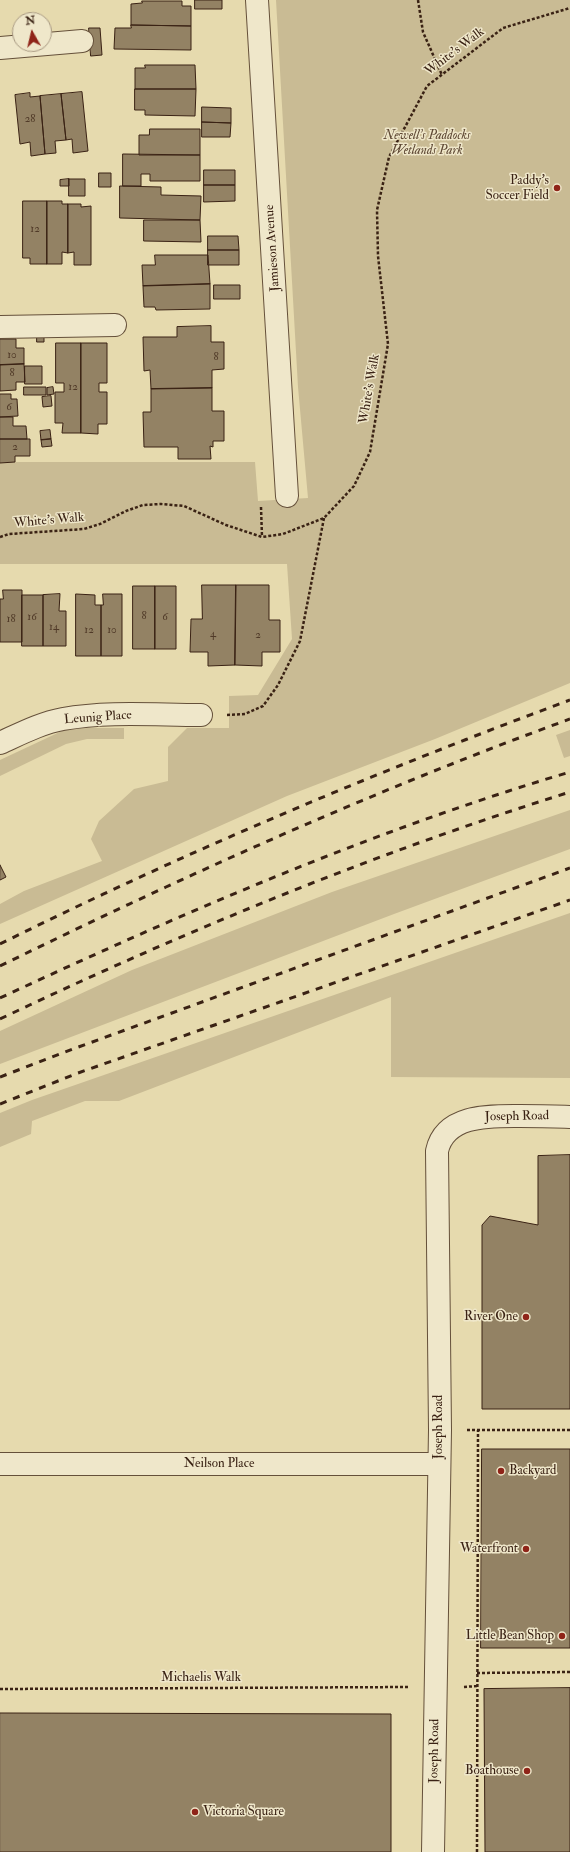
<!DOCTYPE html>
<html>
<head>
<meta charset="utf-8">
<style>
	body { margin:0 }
	#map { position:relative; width:570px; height:1852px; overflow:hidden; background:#e6daae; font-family:"IM FELL Double Pica",serif }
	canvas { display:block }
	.north { position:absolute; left:12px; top:12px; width:40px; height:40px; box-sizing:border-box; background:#efe7ca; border:1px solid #a79881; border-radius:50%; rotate:352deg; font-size:11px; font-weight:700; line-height:16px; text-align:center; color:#3a2214 }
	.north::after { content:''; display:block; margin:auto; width:14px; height:18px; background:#8f2418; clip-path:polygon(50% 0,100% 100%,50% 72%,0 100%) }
</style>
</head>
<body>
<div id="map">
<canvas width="570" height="1852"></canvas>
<div class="north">N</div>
</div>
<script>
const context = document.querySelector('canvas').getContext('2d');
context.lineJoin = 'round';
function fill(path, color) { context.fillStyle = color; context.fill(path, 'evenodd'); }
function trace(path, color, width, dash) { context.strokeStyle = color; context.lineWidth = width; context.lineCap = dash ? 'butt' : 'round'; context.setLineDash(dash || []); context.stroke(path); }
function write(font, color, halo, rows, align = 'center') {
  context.font = font + ' "IM FELL Double Pica",serif'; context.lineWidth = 3; context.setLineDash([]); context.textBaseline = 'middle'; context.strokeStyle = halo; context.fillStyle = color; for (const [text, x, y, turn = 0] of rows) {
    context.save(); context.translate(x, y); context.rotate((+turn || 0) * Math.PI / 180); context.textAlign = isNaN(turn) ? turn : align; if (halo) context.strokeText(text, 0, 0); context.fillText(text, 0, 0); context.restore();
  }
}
fill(new Path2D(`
	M276,0H570V683L435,739L287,796L0,924V904L24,891L102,861L91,839L99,821L134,789L168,781V747L187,728H229V696L258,695L292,639L287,564H0V462H255L258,501L308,498L298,387Z
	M87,728H124V739H87L66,744L0,776V760L64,730Z
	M570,730V756L564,758L556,735Z
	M570,810V849L394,914L0,1064V1031L132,970L332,892Z
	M570,913V1078L391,1077V997L119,1101H85L32,1121L31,1134L0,1147V1113L32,1100Z`), '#c9bb94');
const building = new Path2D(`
	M195,0H222V9H195Z
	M142,1H182V6H191V26L131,25V4L142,3Z
	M131,25L191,26V50L114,49L115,28H131Z
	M89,28H100L102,55L91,56Z
	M145,65H195L196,89H135V68H145Z
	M135,89H196L195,116L145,115V110H135Z
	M82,92L88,151L73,153L72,139L66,140L61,94Z
	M30,93V97L40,96L45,154L31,156L30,142L20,144L15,95Z
	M61,94L66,140L55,141L56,153L45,154L40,96Z
	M202,107L231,108V123L202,122Z
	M202,122L231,123L230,137H202Z
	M150,129H200V155H139V135H149Z
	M123,154L200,155V181H150V174H141V186H123Z
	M204,170H235V185H204Z
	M99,173H111V187H99Z
	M69,179V186H60V180Z
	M69,179H85V196H69Z
	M204,185H235V201L204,202Z
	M120,186L161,187V195L201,196L200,220L120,218Z
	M23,201H47V264H30V258H23Z
	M47,201H62V204H68V253L62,252V264H47Z
	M68,204H81V207L91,206V265H74V252L68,253Z
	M144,220H200L201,242L144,241Z
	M208,236H238L239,250H208Z
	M208,250H239V265H208Z
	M155,255H208L210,284L143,286L142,265H155Z
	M210,284V309L156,310L155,307H144L143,286Z
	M214,285H240V299H214Z
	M211,326V342H224V369L212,370V388L151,389L150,370L144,371L143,337H177V327Z
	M37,333H44V342H37Z
	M0,339H16V348H24V364L0,365Z
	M56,343H81V433H62L63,423H55V392H64V383H56Z
	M81,343H107V383H99V392H107V424H98V434L81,433Z
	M24,364L25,382H16V390L0,391V365Z
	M25,366H42V384H25Z
	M24,387H46V395H24Z
	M53,387L54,394L47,395V388Z
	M212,388V411H224V441H213V447L210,446L211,459H178V447H144L143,412H151V389Z
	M0,394H11V399H17L18,416L0,417Z
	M51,396L52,406L43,407L42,397Z
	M0,417H13V426H26L27,439H0Z
	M50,430L51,439L41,440L40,431Z
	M0,439H30V456H15V462L0,463Z
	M51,439L52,446L42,447L41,440Z
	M202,585H236L235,665L208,666V652H190L191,619H202Z
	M236,585H269V620H280V652H262V666L235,665Z
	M133,586H155V649H133Z
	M155,586H176V649H155Z
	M3,590H22V642H0V599H3Z
	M60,594L59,611H66V646H43V595Z
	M76,594L95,595V605H101V656H76Z
	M103,594H122V656H101V605H103Z
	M22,595H43V646H22Z
	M0,865L6,877L0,880Z
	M570,1155V1409H482V1225L490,1216L538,1225V1156Z
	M482,1449H570V1648H481Z
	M570,1688V1852H485L484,1689Z
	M0,1713L391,1714V1852H0Z`);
fill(building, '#938264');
trace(building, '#3a2214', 1);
const minor = new Path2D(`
	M257,0L287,496
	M0,48L82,41
	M0,327L115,325
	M0,743C20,734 41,723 63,719C108,711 155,715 201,715
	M0,1464H439
	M433,1852L440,1430L437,1151C445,1114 490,1116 520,1116C537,1116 553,1116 570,1117`);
trace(minor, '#65503a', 24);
trace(new Path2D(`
	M418,0L423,32L442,75
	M261,507L262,537
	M0,537L9,534L84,529L100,524L126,511L143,505L161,504L184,506L226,525L262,537L283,534L324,518L354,486L370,452L388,344L378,256L377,210L389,157L427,86L503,28L570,8
	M227,715L245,714L263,706L278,685L300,641L324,518
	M467,1430H570
	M477,1673L570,1672
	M464,1687L477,1686
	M0,1689L409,1687
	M477,1852L478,1430`), '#3a2214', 2.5, [3, 2]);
trace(minor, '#efe7ca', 22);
trace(new Path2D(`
	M0,944C185,852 376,772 570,700
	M0,966C186,875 375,790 570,719
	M0,998C185,912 374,830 570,772
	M0,1019C185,931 375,853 570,792
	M0,1077L73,1049L570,868
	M0,1104L78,1073L570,900`), '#3a2214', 3, [7, 7]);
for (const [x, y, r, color] of [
	[557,188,4,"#8f2418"],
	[526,1317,4,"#8f2418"],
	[501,1471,4,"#8f2418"],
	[526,1549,4,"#8f2418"],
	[562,1636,4,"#8f2418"],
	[527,1771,4,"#8f2418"],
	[195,1812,4,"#8f2418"]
]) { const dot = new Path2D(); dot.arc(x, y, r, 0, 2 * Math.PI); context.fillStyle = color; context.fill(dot); trace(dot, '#efe7ca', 1.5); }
write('11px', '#503a28', null, [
	["28",30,120],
	["12",35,230],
	["10",12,356],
	["8",216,358],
	["8",12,374],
	["12",73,388],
	["6",9,408],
	["2",15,448],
	["8",144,617],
	["16",32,618],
	["6",165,618],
	["18",11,620],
	["14",54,628],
	["12",89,631],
	["10",112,631],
	["4",213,635],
	["2",258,636]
]);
write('13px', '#3a2214', '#efe7ca', [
	["White's Walk",455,52,-37],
	["Jamieson Avenue",273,248,-94],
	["White's Walk",370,389,-80],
	["White's Walk",49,521,-5],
	["Leunig Place",98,718,-4],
	["Joseph Road",517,1117,-1],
	["Joseph Road",439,1427,-90],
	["Neilson Place",219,1464],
	["Michaelis Walk",201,1678],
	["Joseph Road",435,1751,-89]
]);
write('italic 13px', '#5e4834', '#efe7ca', [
	["Newell's Paddocks",427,136],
	["Wetlands Park",427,151]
]);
write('13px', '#3a2214', '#efe7ca', [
	["Paddy's",549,181],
	["Soccer Field",549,196],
	["River One",518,1317],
	["Backyard",509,1471,"left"],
	["Waterfront",518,1549],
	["Little Bean Shop",554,1636],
	["Boathouse",519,1771],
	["Victoria Square",203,1812,"left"]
], 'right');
</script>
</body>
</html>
